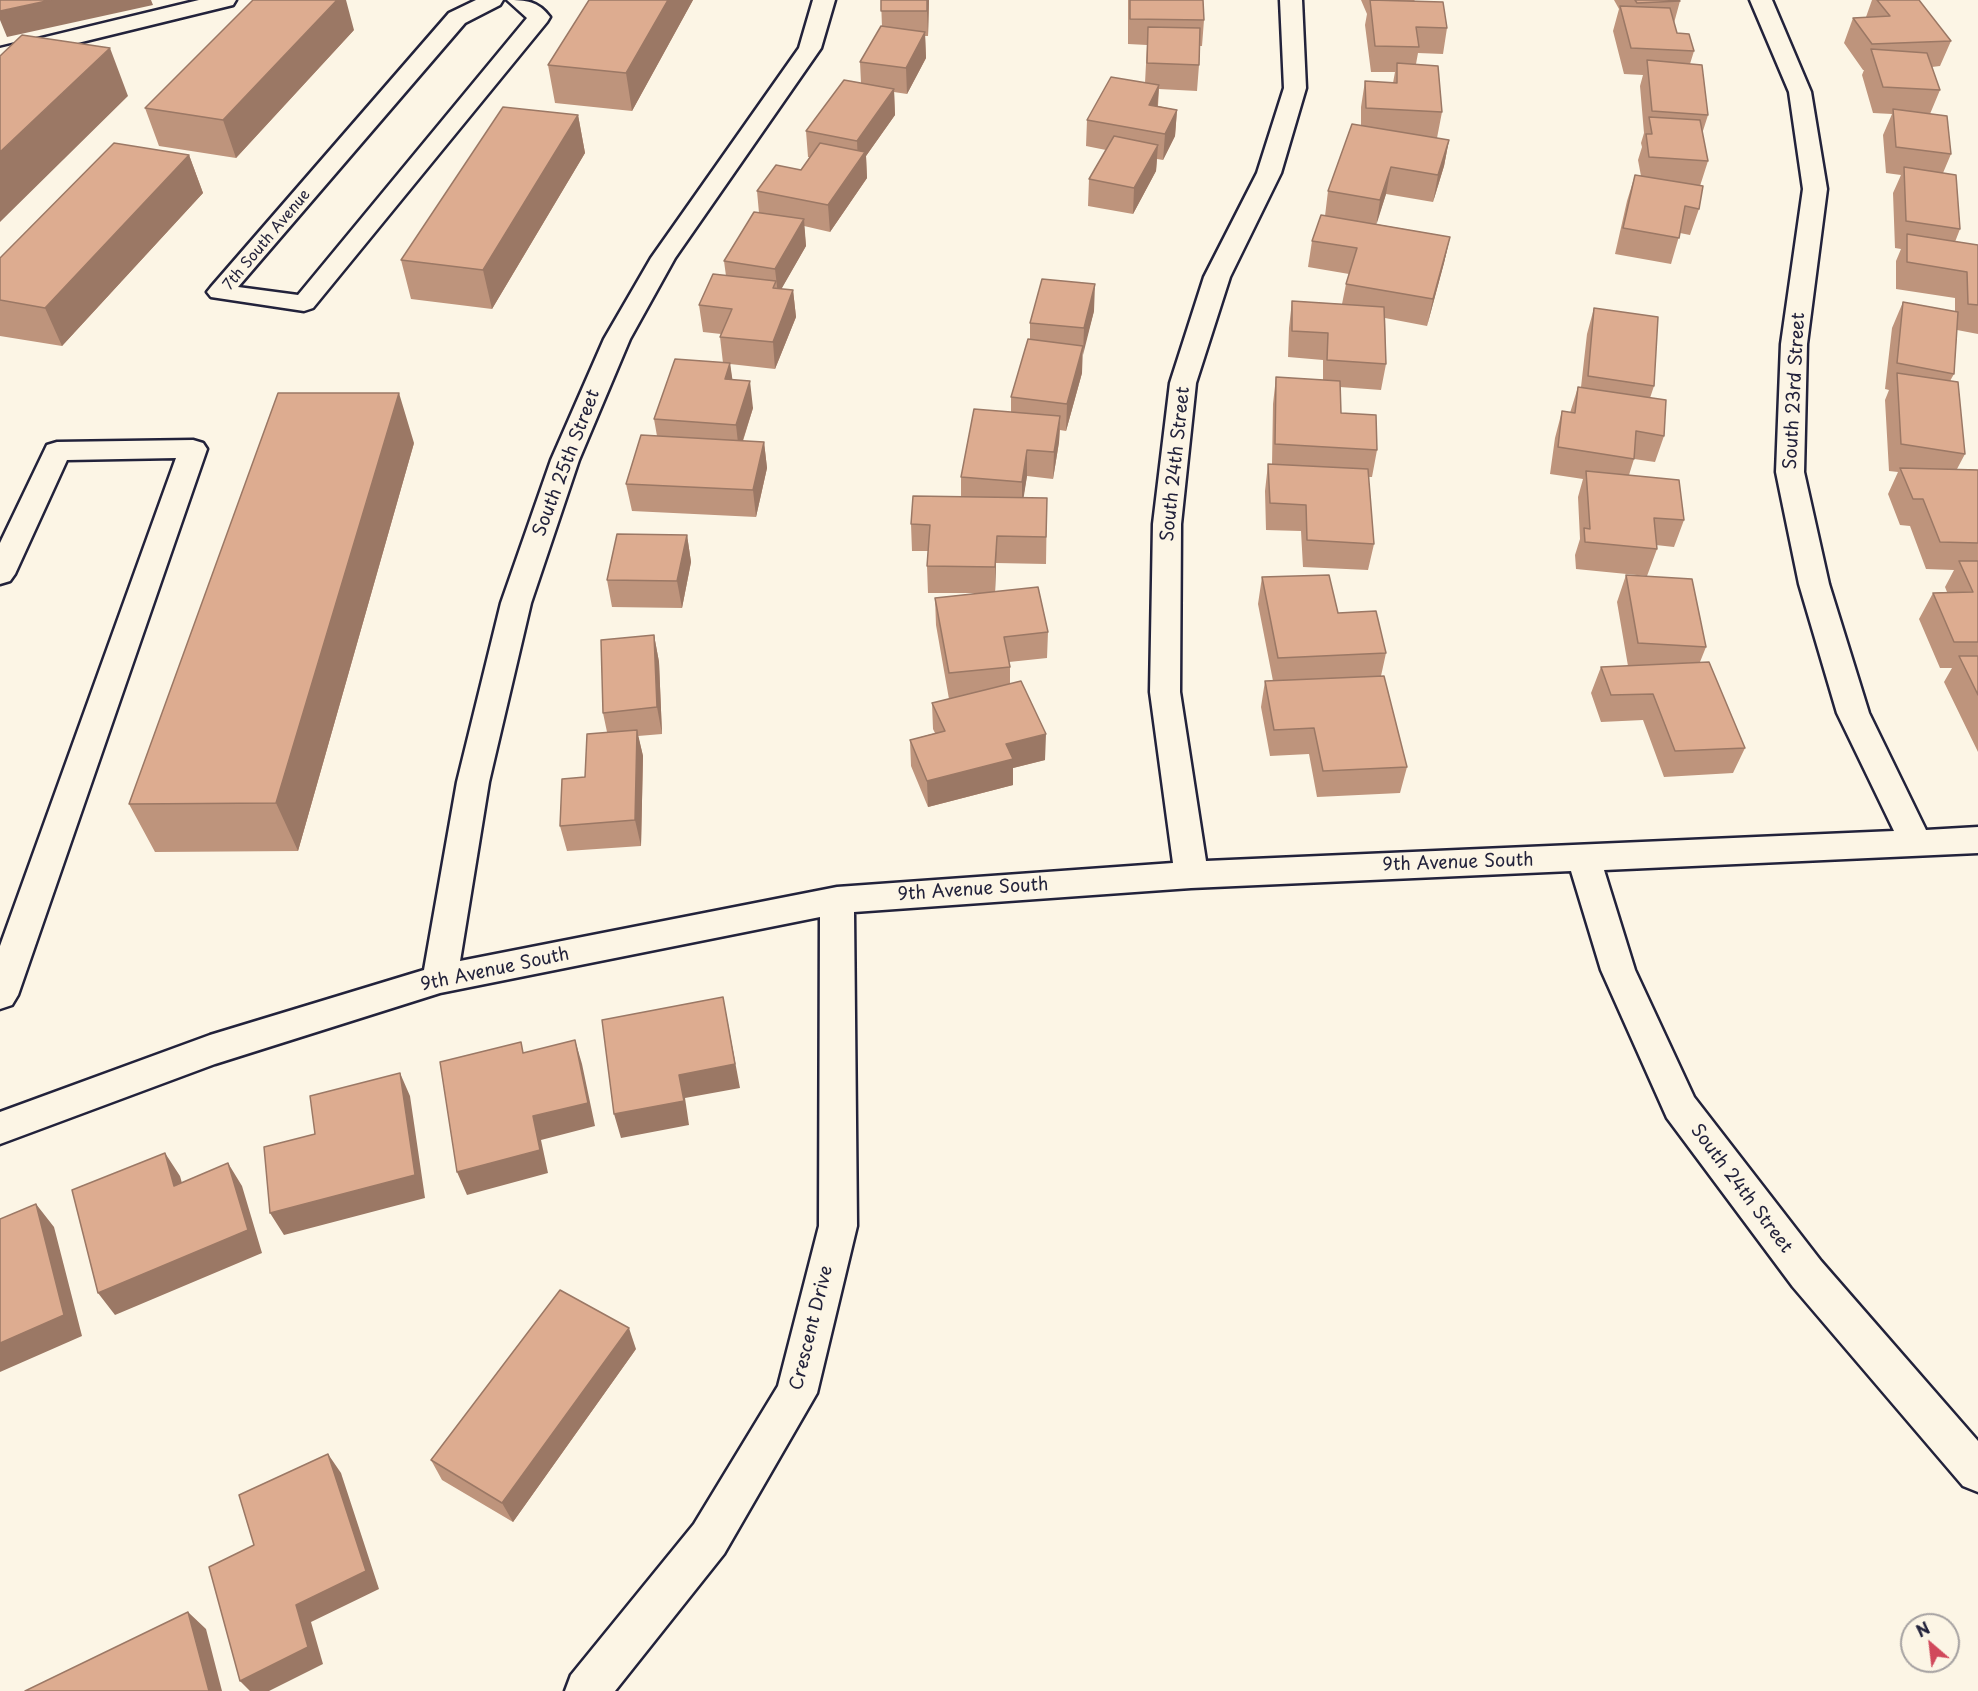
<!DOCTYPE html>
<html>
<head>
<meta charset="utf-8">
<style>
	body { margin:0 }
	#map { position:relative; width:1978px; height:1691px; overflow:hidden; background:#fcf5e5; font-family:"Playpen Sans",sans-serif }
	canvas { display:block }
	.north { position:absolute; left:1900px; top:1613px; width:60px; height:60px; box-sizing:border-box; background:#fcf5e5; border:2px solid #a5a1a1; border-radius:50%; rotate:332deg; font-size:16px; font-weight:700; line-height:24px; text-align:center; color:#22223b }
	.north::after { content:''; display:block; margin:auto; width:21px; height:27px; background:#d1495b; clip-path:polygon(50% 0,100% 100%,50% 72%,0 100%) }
</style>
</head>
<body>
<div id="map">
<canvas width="1978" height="1691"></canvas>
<div class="north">N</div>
</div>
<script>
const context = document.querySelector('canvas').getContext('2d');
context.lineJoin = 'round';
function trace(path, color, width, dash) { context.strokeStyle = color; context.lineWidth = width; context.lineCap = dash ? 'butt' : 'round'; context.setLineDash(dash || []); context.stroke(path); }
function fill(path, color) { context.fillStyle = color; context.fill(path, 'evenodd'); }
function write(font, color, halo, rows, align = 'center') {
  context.font = font + ' "Playpen Sans",sans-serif'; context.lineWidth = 4.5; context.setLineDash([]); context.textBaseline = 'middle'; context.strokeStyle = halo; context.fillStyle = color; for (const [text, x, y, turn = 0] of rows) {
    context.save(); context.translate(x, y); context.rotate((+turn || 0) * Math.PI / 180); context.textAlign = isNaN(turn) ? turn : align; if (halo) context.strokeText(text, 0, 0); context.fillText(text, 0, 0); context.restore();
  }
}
const minor = new Path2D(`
	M199,0H236L233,5L0,62V48Z
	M476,0H503L500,5L465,23L238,287L298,295L527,18L507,0C526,0 538,1 550,17L547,22L313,308L304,311L211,297L207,292L211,287L449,13Z
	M813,0H835L821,48L675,258L630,339L579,460L531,603L489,782L460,961L837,887L1173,863L1150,692L1153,524L1170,383L1204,277L1257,173L1284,88L1280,0H1302L1306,88L1281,173L1230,277L1196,383L1181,524L1180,692L1206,861L1894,831L1837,713L1799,584L1776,472L1781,344L1803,189L1789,92L1750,0H1772L1811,92L1827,189L1807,344L1804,472L1829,584L1869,713L1926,830L1978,827V853L1604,870L1635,970L1694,1097L1821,1261L1978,1441V1492L1963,1486L1793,1287L1667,1118L1601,970L1571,871L1191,888L854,912L857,1226L817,1393L724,1554L615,1691H565L571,1675L694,1524L778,1386L819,1226L820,917L440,993L215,1064L0,1144V1112L210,1035L424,970L457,782L501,603L551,460L604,339L651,258L799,48Z
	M193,440L203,443L207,449L18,995L12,1005L0,1009V946L176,458L67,460L15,574L10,581L0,584V543L47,445L57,442Z`);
trace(minor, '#22223b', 5);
fill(minor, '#fcf5e5');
fill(new Path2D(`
	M589,0H693L632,111L555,103L548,65Z
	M881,0H929L928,36H925L926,58L907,94L894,92L895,115L866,156L867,178L830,232L804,226L806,246L781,289L793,290L796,317L775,369L730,364L732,380L753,408L743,441L764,442L767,468L756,517L632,511L626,484L657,436L654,419L723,363L720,337L721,334L703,332L699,305L726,276L724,261L759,213L757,191L801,170L810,157H808L806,131L861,83L860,62L882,27Z
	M1128,0H1203L1204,20L1202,46H1199V65L1197,91L1159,89L1158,106L1177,110L1175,136L1163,160L1157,159L1156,171L1133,214L1088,206L1089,179L1106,150L1086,146L1087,120L1145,83L1147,45L1128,44Z
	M1361,0H1415L1414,1L1447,28L1443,54L1418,53L1416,64L1442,112L1437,138L1449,140L1444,166L1433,202L1386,194L1376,224L1450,237L1444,263L1427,326L1385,318L1386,364L1381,390L1340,387L1341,413L1377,450L1372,477H1368L1374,544L1368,570L1303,567L1301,531L1266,530L1265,491L1268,464L1272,465L1273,404L1276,377L1323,380V360L1288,357L1289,328L1292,301L1342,304L1346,284L1349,274L1308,267L1312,241L1325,216L1328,191L1361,125V107L1365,81L1393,83L1395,72H1371L1365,25L1367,14Z
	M1614,0H1679L1680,1L1674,23L1677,33L1694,51L1690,64L1708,115L1702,134L1708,161L1700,186L1699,209L1690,235L1680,233L1671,264L1615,254L1627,201L1635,175L1641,176L1638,160L1642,147L1641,143L1644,133L1640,86L1643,75L1624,74L1613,31L1619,9Z
	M1872,0H1919L1951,41L1940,66L1932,67L1940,90L1930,114L1951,154L1943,173L1960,229L1955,242L1978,245V334L1957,330L1954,374L1950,381L1965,454L1957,469L1978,470V752L1944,682L1952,668H1940L1919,619L1933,593L1947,592L1945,587L1954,570L1926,569L1910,526L1900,525L1888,494L1898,472L1889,471L1885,400L1889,390L1885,389L1892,328L1903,302L1955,312V298L1896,289V261L1901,249L1895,248L1893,193L1901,175L1886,173L1883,135L1892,114L1873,113L1862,75L1864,70H1863L1844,43L1853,18L1866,17Z
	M354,30L236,158L159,146L145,108Z
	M578,115L585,153L492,309L411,299L401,260Z
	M189,155L203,193L62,346L0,336V258Z
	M1594,308L1654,386L1650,398L1664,436L1655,462L1634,459L1629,475L1684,520L1674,547L1656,545L1657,549L1647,576L1576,569L1575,555L1580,539L1578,497L1583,479L1550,474L1555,438L1562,411L1570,413L1578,387H1581L1587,334Z
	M1094,311L1082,355V373L1066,431L1060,430L1059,442L1053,479L1027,476L1023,498H1047L1046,564L996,563L995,592L1048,632L1047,658L1009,662L1010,667V684L1045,760L1013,768V785L928,807L911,766L910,740L935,733L933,729L932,703L949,699L936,625L935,598L980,593H928L927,566L928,551H912L911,524L961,497V477L1011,412V397L1030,340V323Z
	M414,443L298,851L155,852L129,804Z
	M687,535L691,562L682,608L612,607L607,580Z
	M1626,575L1706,647L1700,662L1745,748L1733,773L1664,777L1643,720L1601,722L1591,693L1601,667L1628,666L1617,602Z
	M1262,577L1338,613L1386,653L1381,676L1407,767L1400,793L1317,797L1309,754L1270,756L1261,707L1265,681H1273L1258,604Z
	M654,635L659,662L662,734L638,736L643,756L641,846L567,851L560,826L607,732L603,713Z
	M636,1349L513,1522L442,1480L431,1460Z`), '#be947c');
fill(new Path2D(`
	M51,0H151L153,5L7,37L0,20V11Z
	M337,0H346L354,30L236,158L223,120Z
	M668,0H693L632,111L626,73Z
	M927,0H929L928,36L927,11Z
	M925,32L926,58L907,94L906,68Z
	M110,48L128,96L0,222V152Z
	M1159,85L1157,111L1149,105Z
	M894,89L895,115L866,156L867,178L830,232L828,205L858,163L857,141Z
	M1177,110L1175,136L1163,160L1165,134Z
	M578,115L585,153L492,309L483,270Z
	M1449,140L1444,166L1433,202L1438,175Z
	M1158,145L1156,171L1133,214L1134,188Z
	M189,155L203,193L62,346L45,308Z
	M1391,167L1386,194L1376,226L1380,200Z
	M804,219L806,246L778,295L775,269Z
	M1450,237L1444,263L1427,326L1433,299Z
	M1095,284L1094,311L1083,355L1084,328Z
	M793,290L796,317L775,369L773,342Z
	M1083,346L1082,373L1066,431L1067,404Z
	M730,363L734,390L725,379Z
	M750,381L753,408L739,452L736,425Z
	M399,393L414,443L298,851L276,803Z
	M1060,416L1059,442L1053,479L1054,452Z
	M764,442L767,468L756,517L753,490Z
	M1027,450V476L1022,508V482Z
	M687,535L691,562L682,608L677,581Z
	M997,536L996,563L995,594V567Z
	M654,635L659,662L662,734L657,707Z
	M637,730L643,756L641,846L635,820Z
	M1046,734L1045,760L1013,768V785L928,807L927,781L1006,744Z
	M723,997L740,1088L685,1098L689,1125L621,1138L614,1114L679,1075Z
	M575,1040L582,1064L595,1126L541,1140L548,1173L467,1195L457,1172L533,1116Z
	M400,1073L410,1096L425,1198L284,1235L270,1213Z
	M165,1153L180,1176L189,1208L174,1186Z
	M228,1163L242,1186L262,1253L115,1315L98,1293Z
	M36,1204L54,1227L82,1336L0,1372V1343Z
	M629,1328L636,1349L513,1522L502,1503Z
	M328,1454L341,1473L379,1589L311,1622L323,1664L269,1691H250L240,1681L296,1605Z
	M188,1612L206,1629L222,1691H209Z`), '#9b7865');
const building = new Path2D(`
	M0,0H51L0,11Z
	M253,0H337L223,120L145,108Z
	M589,0H668L626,73L548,65Z
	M881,0H927V11H881Z
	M1130,0H1203L1204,20L1130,19Z
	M1370,0L1443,2L1447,28L1416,27L1419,47L1375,46Z
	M1635,0H1679L1680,1L1637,3Z
	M1877,0H1919L1951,41L1872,44L1853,18L1890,16Z
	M1620,6L1670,8L1677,33L1689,34L1694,51L1631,48Z
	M881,26L925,32L906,68L860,62Z
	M1148,27L1200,28L1199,65L1147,63Z
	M22,35L110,48L0,152V56Z
	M1871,49L1927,53L1940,90L1883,87Z
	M1647,60L1702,65L1708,115L1652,111Z
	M1397,63L1438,66L1442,112L1366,108L1365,81L1397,83Z
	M1111,77L1159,85L1149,105L1177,110L1165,134L1087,120Z
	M844,80L894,89L857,141L806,131Z
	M503,107L578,115L483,270L401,260Z
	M1893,109L1947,116L1951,154L1896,147Z
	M1649,117L1700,120L1708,161L1649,157L1646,134H1652Z
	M1352,124L1449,140L1438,175L1391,167L1380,200L1328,191Z
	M1114,136L1158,145L1134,188L1089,179Z
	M114,143L189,155L45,308L0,300V258Z
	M820,143L865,152L828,205L757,191L776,165L801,170Z
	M1904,167L1956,175L1960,229L1906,221Z
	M1635,175L1703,186L1699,209L1685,206L1679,238L1623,228Z
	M754,212L804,219L775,269L724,261Z
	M1321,215L1450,237L1433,299L1346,284L1357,248L1312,241Z
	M1907,234L1978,245V305L1968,304L1967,272L1907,262Z
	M713,274L776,281L773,288L793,290L773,342L720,337L732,309L699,305Z
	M1042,279L1095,284L1084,328L1030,323Z
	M1292,301L1384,307L1386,364L1327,360L1328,333L1292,331Z
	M1903,302L1958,312L1954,374L1897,363Z
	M1594,308L1658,317L1654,386L1588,376Z
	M1028,339L1083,346L1067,404L1011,397Z
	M675,359L730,363L725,379L750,381L736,425L654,419Z
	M1897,373L1958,382L1965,454L1901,444Z
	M1276,377L1340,381L1341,413L1376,415L1377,450L1275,444Z
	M1578,387L1666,400L1664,436L1636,431L1634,459L1558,447L1562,411L1575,413Z
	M278,393H399L276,803L129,804Z
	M974,409L1060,416L1054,452L1027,450L1022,482L961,477Z
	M641,435L764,442L753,490L626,484Z
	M1268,464L1368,469L1374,544L1307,540L1306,505L1270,503Z
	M1900,468L1978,470V543L1940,542L1923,499H1913Z
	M1586,471L1679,480L1684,520L1654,518L1657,549L1585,542L1584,528L1590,529Z
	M913,496L1047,498L1046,537L997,536L995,567L927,566L930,525L911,524Z
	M617,534L687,535L677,581L607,580Z
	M1959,561H1978V642H1954L1933,593L1973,592Z
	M1329,575L1338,613L1376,611L1386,653L1278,658L1262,577Z
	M1626,575L1692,579L1706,647L1638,643Z
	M1038,587L1048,632L1004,637L1010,667L949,673L935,598Z
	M654,635L657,707L603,713L601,640Z
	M1959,656H1978V695Z
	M1709,662L1745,748L1675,751L1653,694L1611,695L1601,667Z
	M1384,676L1407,767L1323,771L1314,728L1274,730L1265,681Z
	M1021,681L1046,734L1006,744L1013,759L927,781L910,740L945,731L932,703Z
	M637,730L635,820L560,826L562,779L585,777L587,734Z
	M723,997L735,1064L679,1075L684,1101L614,1114L602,1020Z
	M575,1040L588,1103L533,1116L540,1150L457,1172L440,1062L521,1042L523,1053Z
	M400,1073L415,1175L270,1213L264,1147L315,1134L310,1096Z
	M165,1153L174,1186L228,1163L248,1230L98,1293L72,1190Z
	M36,1204L64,1315L0,1343V1219Z
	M560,1290L629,1328L502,1503L431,1460Z
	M328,1454L366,1571L296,1605L308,1647L240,1681L209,1567L254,1545L239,1495Z
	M188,1612L209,1691H25Z`);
fill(building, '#ddac90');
trace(building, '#9b7865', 1.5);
write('15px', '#22223b', '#fcf5e5', [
	["7th South Avenue",267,240,-50]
]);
write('18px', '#22223b', '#fcf5e5', [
	["South 23rd Street",1795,391,-87],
	["South 25th Street",567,463,-69],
	["South 24th Street",1176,464,-84],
	["9th Avenue South",1458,863,-2],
	["9th Avenue South",973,890,-4],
	["9th Avenue South",495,970,-12],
	["South 24th Street",1741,1189,53],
	["Crescent Drive",812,1328,-76]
]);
</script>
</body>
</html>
